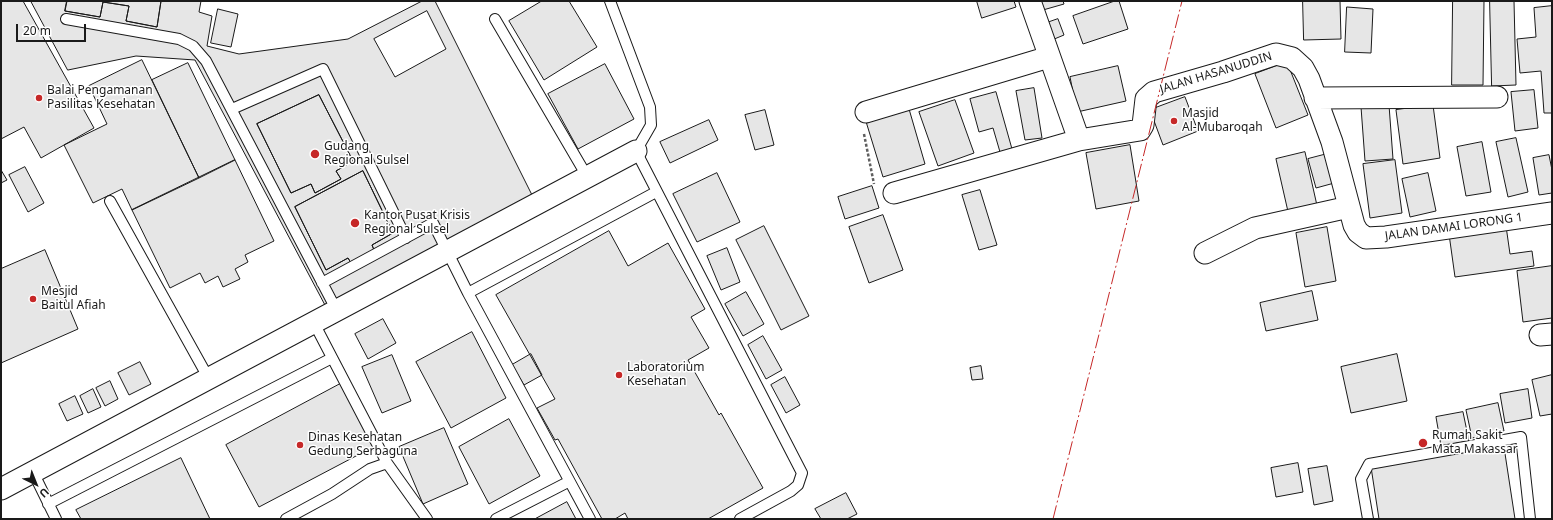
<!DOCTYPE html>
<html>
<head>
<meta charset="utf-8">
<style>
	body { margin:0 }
	#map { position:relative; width:1553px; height:520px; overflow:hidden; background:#fff; font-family:"Noto Sans",sans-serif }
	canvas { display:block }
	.frame { position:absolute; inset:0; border:2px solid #1a1a1a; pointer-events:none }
	.north { position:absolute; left:16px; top:464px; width:40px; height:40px; -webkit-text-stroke:3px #fff; paint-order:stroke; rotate:137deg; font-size:11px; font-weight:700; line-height:16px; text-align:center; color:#1a1a1a }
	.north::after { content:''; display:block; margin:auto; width:14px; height:18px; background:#1a1a1a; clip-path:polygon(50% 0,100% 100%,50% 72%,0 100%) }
	.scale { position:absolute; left:16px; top:24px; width:70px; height:18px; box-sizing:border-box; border:2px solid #1a1a1a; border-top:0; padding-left:5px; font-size:12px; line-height:14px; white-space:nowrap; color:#1a1a1a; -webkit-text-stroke:3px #fff; paint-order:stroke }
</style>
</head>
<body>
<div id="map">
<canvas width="1553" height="520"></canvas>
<div class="frame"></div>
<div class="north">U</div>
<div class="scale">20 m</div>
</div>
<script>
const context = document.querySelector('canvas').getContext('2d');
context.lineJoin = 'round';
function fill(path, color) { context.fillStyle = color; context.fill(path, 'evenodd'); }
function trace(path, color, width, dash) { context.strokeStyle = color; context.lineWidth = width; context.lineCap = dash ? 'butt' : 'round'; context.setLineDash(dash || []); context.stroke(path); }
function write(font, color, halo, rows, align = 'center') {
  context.font = font + ' "Noto Sans",sans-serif'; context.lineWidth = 3; context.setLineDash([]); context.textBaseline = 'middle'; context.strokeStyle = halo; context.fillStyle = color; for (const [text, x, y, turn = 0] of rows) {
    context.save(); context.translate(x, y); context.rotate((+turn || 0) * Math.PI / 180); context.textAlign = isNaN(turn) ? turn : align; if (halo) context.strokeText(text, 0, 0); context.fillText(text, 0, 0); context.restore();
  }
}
const building = new Path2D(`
	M1,1H23L94,128L41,158L24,127L1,139Z
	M31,1H67L65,11L100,17L103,2L129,6L126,21L157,27L161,1H201L199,12L212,16L207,46L239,54L348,39L422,1H435L534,199L326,307L195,60L136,56L68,70ZM319,95L353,161L336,171L341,179L315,193L311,184L291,193L257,124ZM363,171L393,233L372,245L374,250L351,263L348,258L326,270L295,207Z
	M67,1H161L157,27L126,21L129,6L103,2L100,17L65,11Z
	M542,1H569L597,47L544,80L509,21Z
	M977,1H1014L1016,7L982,18Z
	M1033,1H1063L1064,4L1036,12Z
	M1115,1H1119L1128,29L1083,44L1073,16Z
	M1303,1H1340L1341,39L1304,40Z
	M1453,1H1484L1483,85H1452Z
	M1490,1H1514L1516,85L1492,86Z
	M1552,6V113H1544L1541,71L1520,73L1517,39L1536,37L1534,8Z
	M1347,7L1373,9L1371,53L1345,52Z
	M218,9L238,14L231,47L211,43Z
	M427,11L446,49L395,77L374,39Z
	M1058,19L1064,35L1047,42L1041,25Z
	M142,60L199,178L132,210L122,189L93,203L64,145L107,124L89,86Z
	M1287,62L1308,115L1276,128L1255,74Z
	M188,63L235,160L199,178L152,80Z
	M605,64L634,119L578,149L548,94Z
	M1118,66L1126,101L1077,112L1070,77Z
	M1034,88L1042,138L1025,140L1016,91Z
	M1534,90L1538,128L1515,131L1511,92Z
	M996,92L1012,149L1000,152L993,128L979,132L970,99Z
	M319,95L353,161L336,171L341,179L315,193L311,184L291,193L257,124Z
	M1185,97L1198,131L1163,145L1150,110Z
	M955,100L974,153L938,166L919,112Z
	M907,102L925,164L883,177L864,115Z
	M1389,105L1393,159L1365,161L1361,107Z
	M1433,105L1440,158L1403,164L1396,110Z
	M765,110L774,145L755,150L745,115Z
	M709,120L718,140L670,163L660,142Z
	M1516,138L1528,192L1508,197L1496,142Z
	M1482,142L1491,192L1466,196L1457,147Z
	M1130,145L1139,201L1096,209L1086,153Z
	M1305,152L1318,210L1289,216L1276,159Z
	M1331,153L1338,182L1316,188L1308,159Z
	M1549,155L1552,170V193L1539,195L1533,158Z
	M235,160L274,241L245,255L248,262L235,269L240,279L223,287L218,276L205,283L200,273L170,288L132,210Z
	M1395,160L1402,213L1370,218L1363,164Z
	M25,167L44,203L28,212L9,175Z
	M1,170L7,180L1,183Z
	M363,171L393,233L372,245L374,250L351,263L348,258L326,270L295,207Z
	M717,173L740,222L697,242L673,194Z
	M1428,173L1436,211L1410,217L1402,179Z
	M872,186L879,208L845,219L838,197Z
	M980,190L997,245L979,250L962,195Z
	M883,215L903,270L869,283L849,227Z
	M764,226L809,316L781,330L736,240Z
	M1506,226L1510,254L1532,251L1534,266L1455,277L1449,234Z
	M1327,227L1336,281L1305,287L1296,233Z
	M609,231L628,266L668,243L705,309L691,317L709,348L688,360L719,415L721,413L763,488L708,519H628L625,513L615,519H602L558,439L555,440L537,408L555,399L496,295Z
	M727,248L740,282L721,290L707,256Z
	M45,250L78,329L1,363V269Z
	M1552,266V318L1523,322L1517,271Z
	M1312,291L1318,320L1266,331L1260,303Z
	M746,292L764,324L743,336L725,304Z
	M383,319L396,343L368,359L355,334Z
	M472,332L506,398L451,428L416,362Z
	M763,336L782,370L766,379L748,345Z
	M531,354L542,375L524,385L512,365Z
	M1397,354L1407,401L1351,413L1341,367Z
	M392,355L411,401L382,413L362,367Z
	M140,362L151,384L129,395L118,373Z
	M981,366L983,379L972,380L970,368Z
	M1552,375V414L1540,416L1532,380Z
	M785,377L800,405L786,413L771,385Z
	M110,381L118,399L105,406L96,388Z
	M342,383L375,446L259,507L226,445Z
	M93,389L101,407L88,413L80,396Z
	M1528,389L1532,418L1505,423L1500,394Z
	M75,396L83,414L67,421L59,404Z
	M1498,403L1504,431L1472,438L1466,410Z
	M1463,412L1469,441L1441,446L1436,417Z
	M509,419L540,476L489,504L459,447Z
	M444,428L468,484L423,504L399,447Z
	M1504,447L1515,519H1379L1371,467Z
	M181,458L210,519H81L76,510Z
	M1298,463L1303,492L1276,497L1271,468Z
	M1327,466L1333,501L1314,505L1308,469Z
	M846,493L857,514L847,519H821L815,509Z
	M567,502L576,519H535Z`);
fill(building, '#e6e6e6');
trace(building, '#1a1a1a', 1);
const lane = new Path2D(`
	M610,1L650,107L651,125L636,151L802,473L798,485L791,491L740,519
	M66,19L179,39L193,46L206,61L337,311
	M495,19L588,178
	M232,109L323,69L406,238
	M110,201L209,379
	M322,283L433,223L468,293L590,519
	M468,293L656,192
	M314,323L387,463L427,519
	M33,472L56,519
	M48,504L332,358
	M286,519L332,494L370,469L387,463
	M496,519L568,482
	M1368,519L1361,479L1369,464L1521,437L1530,519`);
const street = new Path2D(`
	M1030,1L1079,140L1140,130L1143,125L1146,99L1154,92L1223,72L1276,54L1292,58L1303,68L1309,79L1332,142L1354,225L1358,232L1366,238L1386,237L1552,213
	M1315,98L1497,97
	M866,112L1049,57
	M894,193L1079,140
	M1205,253L1255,228L1349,207
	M1540,335L1552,334
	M1,489L636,151`);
trace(lane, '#1a1a1a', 12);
trace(street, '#1a1a1a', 23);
trace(new Path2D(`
	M864,134L874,184`), '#5f5f5f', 2.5, [3, 2]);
trace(lane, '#fff', 10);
trace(street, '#fff', 21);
trace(new Path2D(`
	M1053,519L1182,1`), '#c62828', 1, [14, 3, 2, 3]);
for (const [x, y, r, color] of [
	[39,98,4,"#c62828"],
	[1174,121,4,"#c62828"],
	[315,154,5,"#c62828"],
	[355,223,5,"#c62828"],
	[33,299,4,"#c62828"],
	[619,375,4,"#c62828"],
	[1423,443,5,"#c62828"],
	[300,445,4,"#c62828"]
]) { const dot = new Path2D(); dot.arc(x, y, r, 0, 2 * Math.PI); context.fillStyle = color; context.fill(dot); trace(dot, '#fff', 1.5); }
write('12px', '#1a1a1a', '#fff', [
	["JALAN HASANUDDIN",1216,73,-17],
	["JALAN DAMAI LORONG 1",1454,227,-8]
]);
write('12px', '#1a1a1a', '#fff', [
	["Balai Pengamanan",47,91],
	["Pasilitas Kesehatan",47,105],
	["Masjid",1182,114],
	["Al-Mubaroqah",1182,128],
	["Gudang",324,147],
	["Regional Sulsel",324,161],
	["Kantor Pusat Krisis",364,216],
	["Regional Sulsel",364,230],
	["Mesjid",41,292],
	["Baitul Afiah",41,306],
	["Laboratorium",627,368],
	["Kesehatan",627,382],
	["Rumah Sakit",1432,436],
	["Mata Makassar",1432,450],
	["Dinas Kesehatan",308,438],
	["Gedung Serbaguna",308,452]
], 'left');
</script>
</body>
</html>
